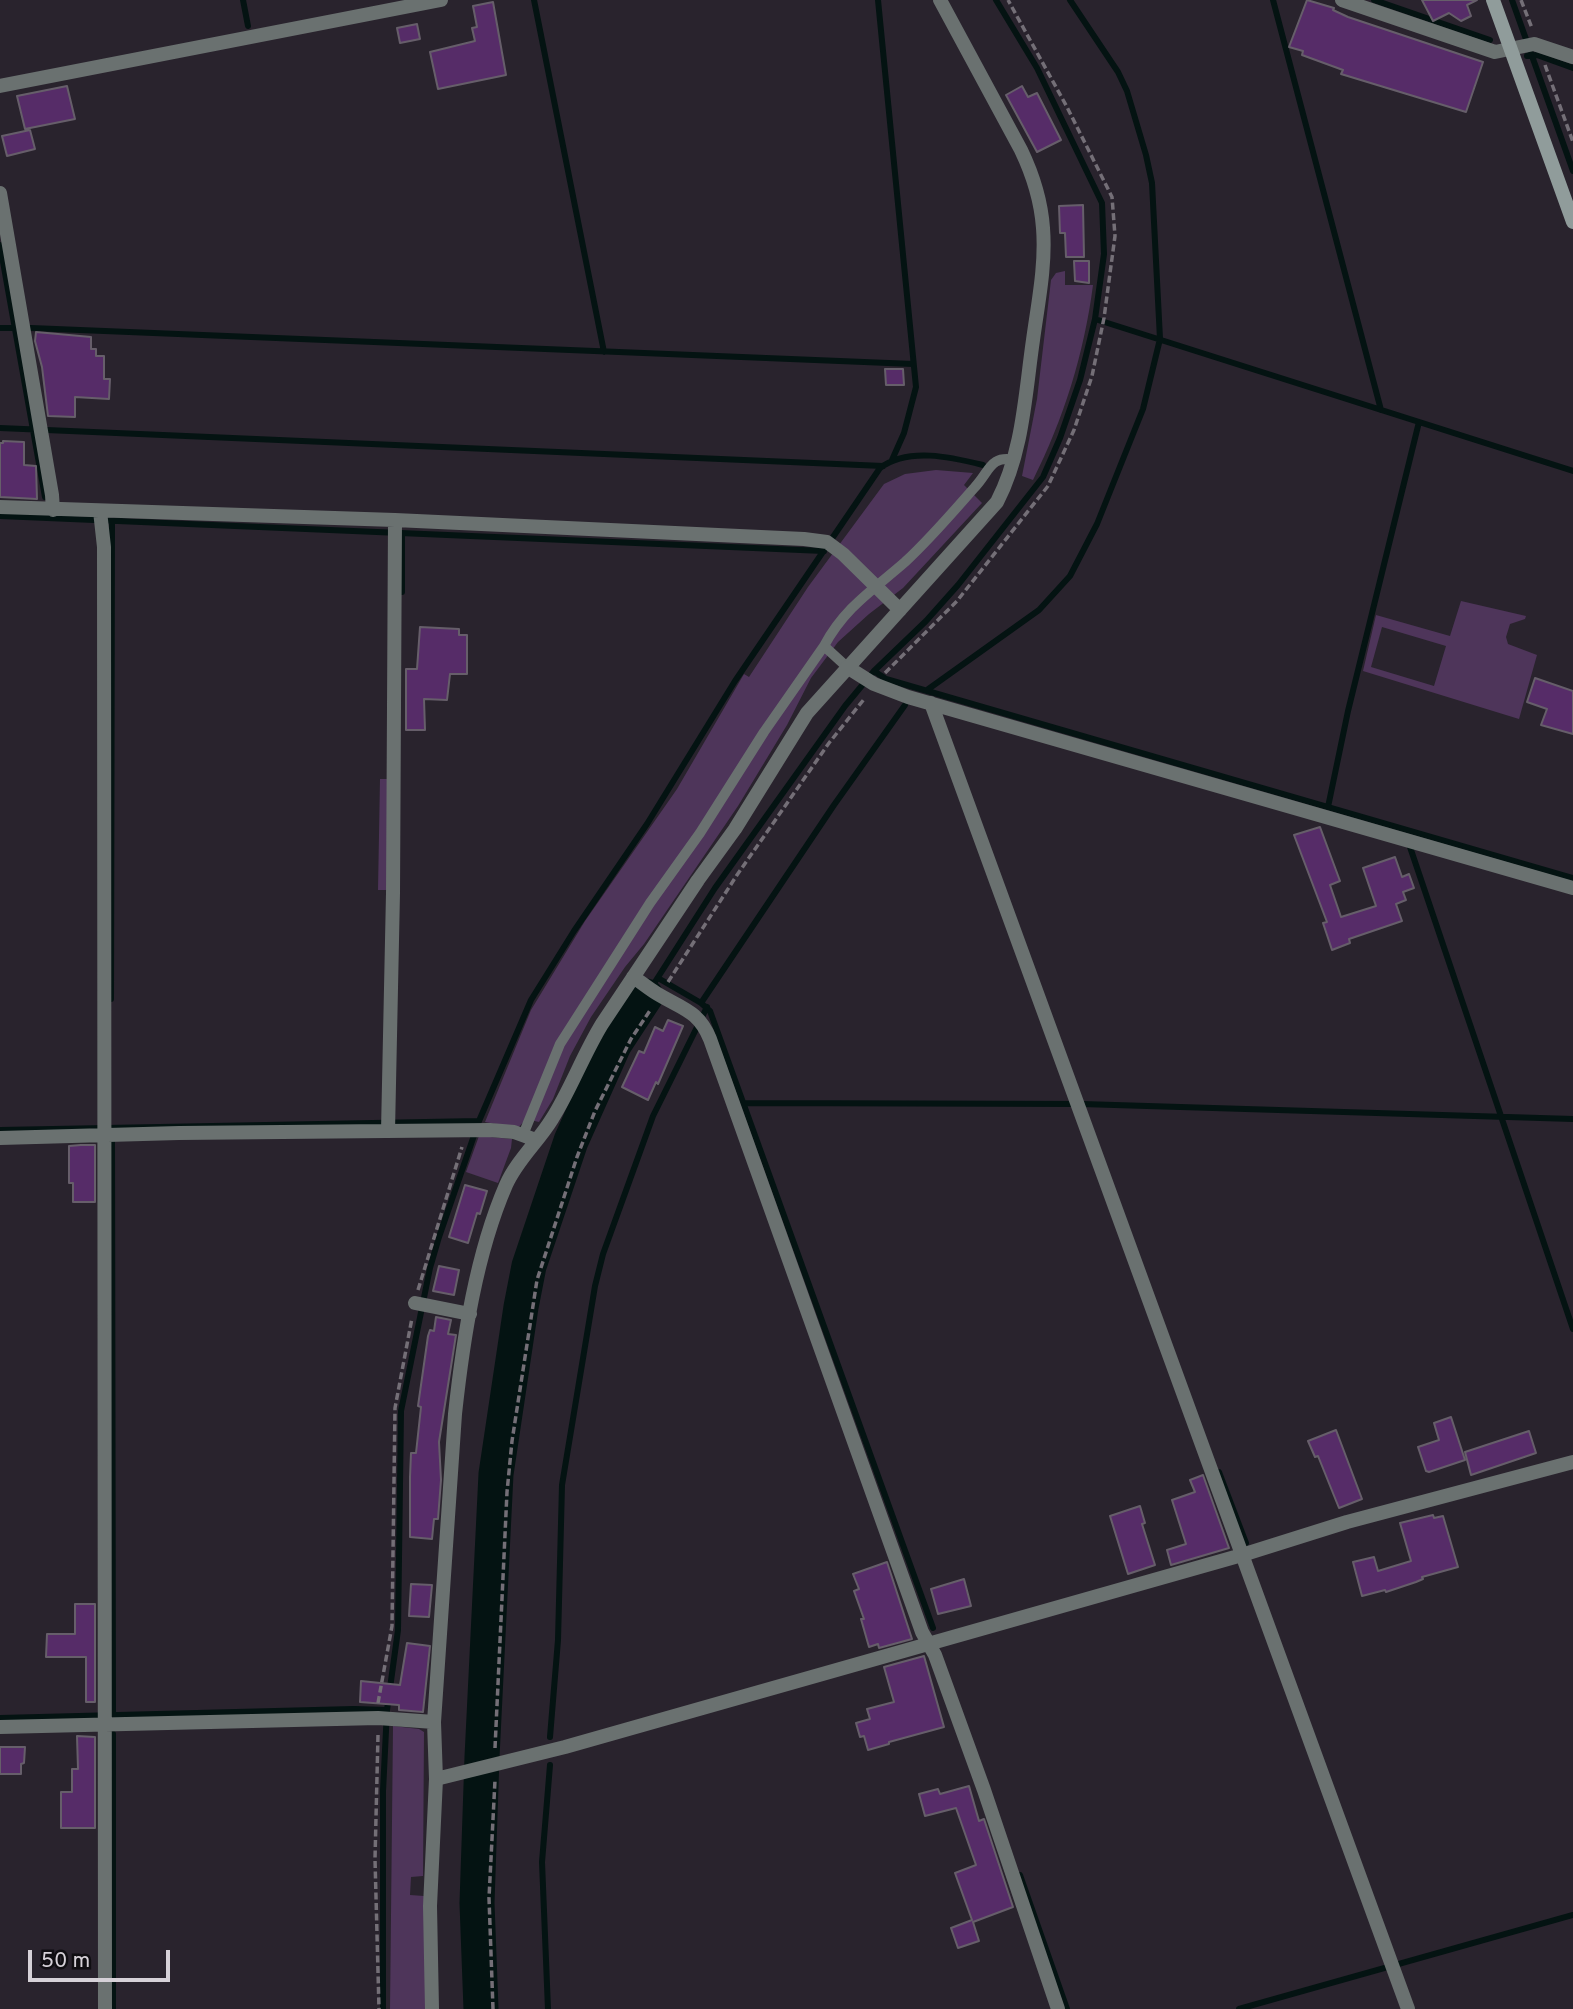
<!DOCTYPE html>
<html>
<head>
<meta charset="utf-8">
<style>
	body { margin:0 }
	#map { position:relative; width:1573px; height:2009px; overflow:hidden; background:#29232d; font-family:Overpass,sans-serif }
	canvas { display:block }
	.scale { position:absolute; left:28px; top:1950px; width:142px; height:32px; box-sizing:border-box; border:4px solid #d6d1d8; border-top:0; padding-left:9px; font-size:21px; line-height:24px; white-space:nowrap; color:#d6d1d8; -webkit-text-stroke:5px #100e12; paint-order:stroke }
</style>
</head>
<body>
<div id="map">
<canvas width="1573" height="2009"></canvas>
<div class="scale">50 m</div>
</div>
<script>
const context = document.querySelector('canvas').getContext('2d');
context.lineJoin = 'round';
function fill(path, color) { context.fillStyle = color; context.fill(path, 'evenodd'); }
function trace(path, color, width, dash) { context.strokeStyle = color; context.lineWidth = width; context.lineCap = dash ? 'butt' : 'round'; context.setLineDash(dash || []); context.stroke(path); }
fill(new Path2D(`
	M1065,271V285H1093C1084,354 1064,418 1033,480L1022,476L1037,399L1051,280L1056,273Z
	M936,470L973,473L964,485L982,503L903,588L869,614L838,642L811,678L787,725L738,806L644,944L625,967L591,1017L570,1056L553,1099L539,1122L526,1119L518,1128L485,1122L531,1010L585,921L677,789L744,674L749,677L808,587L884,484L905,474Z
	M1461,601L1526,616L1525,619L1510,624L1506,637L1508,644L1537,655L1519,719L1363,671L1376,615L1450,636ZM1382,627L1446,646L1434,686L1371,667Z
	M380,779H390V890H378Z
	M479,1136L512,1139L511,1148L498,1183L466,1172Z
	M393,1726L419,1729L424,1732L423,1876L411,1877L410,1895L424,1896L426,2009H390Z`), '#4e355a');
trace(new Path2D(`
	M243,0L248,26
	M534,0L604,352
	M878,0L916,387L904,433L892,460
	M1273,0L1381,410
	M1374,0L1490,40
	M1512,0L1573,171
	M1527,56L1537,55L1573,68
	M0,245L45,497
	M1095,319L1573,471
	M0,328H31L913,364
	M0,428L883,466
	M0,516L824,551
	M402,592V533
	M874,671L886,679L1573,878
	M927,690L1039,610L1070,576L1097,524L1143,409L1160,339L1152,183L1146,155L1127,91L1118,72L1070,0
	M1328,807L1348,711L1419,422
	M1410,847L1573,1329
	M658,978L701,1003L710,1011L933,1628
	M646,996L715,888L845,706L874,671L926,621L958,585L1043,477L1060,438L1080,380L1095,319L1104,254L1102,203L1037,68L996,0
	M111,999L112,521
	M701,1003L834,805L905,705
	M743,1103L1082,1104L1573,1119
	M0,1130L479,1121
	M112,1142L113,1718
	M1219,1472L1246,1543
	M0,1718L354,1709L387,1710
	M113,1734V2009
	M550,1737L558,1640L562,1485L595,1286L603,1254L653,1116L707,1007
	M1020,1875L1067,2009
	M383,2009V1791L387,1710L398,1630L401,1411L430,1268L439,1237L479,1121L531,1000L574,931L647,824L735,681L880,468C908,447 951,457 983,465
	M548,2009L542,1862L550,1765
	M1239,2009L1573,1915`), '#041312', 6);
trace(new Path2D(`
	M481,2009L477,1903L482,1757L496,1474L521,1307L529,1266L571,1141L614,1045L646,996`), '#041312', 35);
const building = new Path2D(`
	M1307,0L1334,8L1333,10L1348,17L1483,62L1466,112L1341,74L1343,70L1302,55L1303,51L1289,47Z
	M1422,0H1477L1467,5L1471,16L1461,21L1449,13L1433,21Z
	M493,2L506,75L438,89L430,52L475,41L472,28L477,27L473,6Z
	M417,24L420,39L400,43L397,28Z
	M67,86L75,119L25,129L17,96Z
	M1022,86L1028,97L1037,93L1061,140L1037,152L1006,95Z
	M30,130L35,149L7,156L2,136Z
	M1083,205L1084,257H1066L1065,233H1060L1059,206Z
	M1074,261H1089V283L1075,281Z
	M36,332L91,337V349H96V356H104V379H110L109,399L75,397V417L48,416L42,367L35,341Z
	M885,369H903L904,385H886Z
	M3,441L24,442V465L36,466L37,499L0,497V443H3Z
	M420,627L459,629V635H467V674H450L447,700L424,699L425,730H406V669H417Z
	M1535,678L1573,691V734L1541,725L1547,709L1527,702Z
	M1320,827L1340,881L1330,885L1341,917L1376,906L1363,868L1395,857L1402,877L1409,874L1414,888L1403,892L1406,900L1396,904L1402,921L1349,939L1350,943L1332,950L1323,923L1327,922L1294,835Z
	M668,1020L683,1026L658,1084L656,1082L648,1100L622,1087L639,1051L644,1053L655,1027L663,1031Z
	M81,1145H95V1202H73V1183H69V1146Z
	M465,1185L487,1191L480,1214L477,1213L468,1243L449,1237Z
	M439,1266L459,1270L454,1295L433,1291Z
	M436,1317L451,1320L448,1334L456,1335L439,1442L441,1480L438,1519H434L432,1539L410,1537V1477L411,1453H416L421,1407L418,1406L428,1336L430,1330L434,1331Z
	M1451,1417L1465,1460L1429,1472L1426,1471L1418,1447L1439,1440L1434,1423Z
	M1336,1430L1362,1499L1339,1508L1318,1456L1315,1457L1308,1441Z
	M1529,1431L1536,1453L1471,1475L1465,1452Z
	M1203,1475L1229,1548L1171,1565L1167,1550L1186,1544L1172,1500L1195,1492L1190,1480Z
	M1140,1506L1145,1523L1142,1524L1155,1565L1128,1574L1110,1516Z
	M1433,1515L1434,1518L1443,1516L1458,1567L1422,1577L1423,1579L1416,1582L1386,1592L1385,1590L1362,1596L1353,1562L1374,1557L1378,1571L1411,1561L1400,1523Z
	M887,1562L912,1639L879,1648L878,1644L869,1647L861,1619H864L854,1591L859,1589L853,1574Z
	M964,1579L971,1606L938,1614L931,1589Z
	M411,1584L432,1585L429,1617L409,1616Z
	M75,1604H95V1702H86V1657H46L47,1634H75Z
	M407,1643L430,1646L423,1712L399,1710V1705L360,1702L361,1681L400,1685Z
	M924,1656L944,1727L889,1742V1744L868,1750L864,1736L860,1737L856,1723L870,1719L867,1709L894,1702L884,1667Z
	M77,1736L95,1737V1828H61V1792H72V1769H78Z
	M0,1747H25L24,1763L21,1764V1774H0Z
	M969,1786L979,1821L984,1819L1013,1907L973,1922L979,1941L958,1948L951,1928L972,1920L955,1873L976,1865L956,1808L925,1816L919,1794L938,1789L940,1794Z`);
fill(building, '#562c68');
trace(building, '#665e6a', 2);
trace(new Path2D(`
	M1521,0L1532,28
	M1545,65L1573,142
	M885,673L957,601L1048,486L1074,430L1092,376L1104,318L1115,236L1112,197L1067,107L1008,0
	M668,982L737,875L829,743L865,698
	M418,1290L462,1147
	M378,1703L392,1626L395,1408L412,1318
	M378,1735L375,1859L379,2009
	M495,1748L507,1492L512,1441L537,1280L577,1157L595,1111L631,1039L651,1009
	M493,2009L489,1898L495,1780`), '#746f77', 3.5, [7, 3.5]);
trace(new Path2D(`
	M847,667L824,646C845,607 873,590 905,562C930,539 952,513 975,487C990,471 990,455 1015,460
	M523,1135L560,1044L650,903L700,833L764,732L824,646`), '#6a7170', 10);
trace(new Path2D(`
	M1342,0L1495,52L1534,44L1573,57
	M0,86L441,0
	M0,193L52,495L53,510
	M0,507L395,520L804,539L827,542L843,554L900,610
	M100,511L104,547L105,2009
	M847,667L874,684L908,697L1573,888
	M931,703L1408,2009
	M633,977C641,982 648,988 656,993C682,1009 698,1010 710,1039L922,1632L935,1655L984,1790L1058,2009
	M388,1131L393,893L395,520
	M0,1138L179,1133L490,1130L514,1132L536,1140
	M415,1303L470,1314
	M0,1727L378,1718L434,1722
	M436,1779L565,1747L1242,1555L1347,1522L1573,1462
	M432,2009L430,1906L436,1779L434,1722L455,1414C463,1340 476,1254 506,1185C517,1160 538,1142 552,1119C571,1089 583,1055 602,1024L698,880L735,829L807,713L997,502C1023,452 1025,395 1033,340C1038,303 1046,265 1043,228C1041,200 1033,175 1021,150L940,0`), '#6a7170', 14);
trace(new Path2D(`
	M1493,0L1573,222`), '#909c9b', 14);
</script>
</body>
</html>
